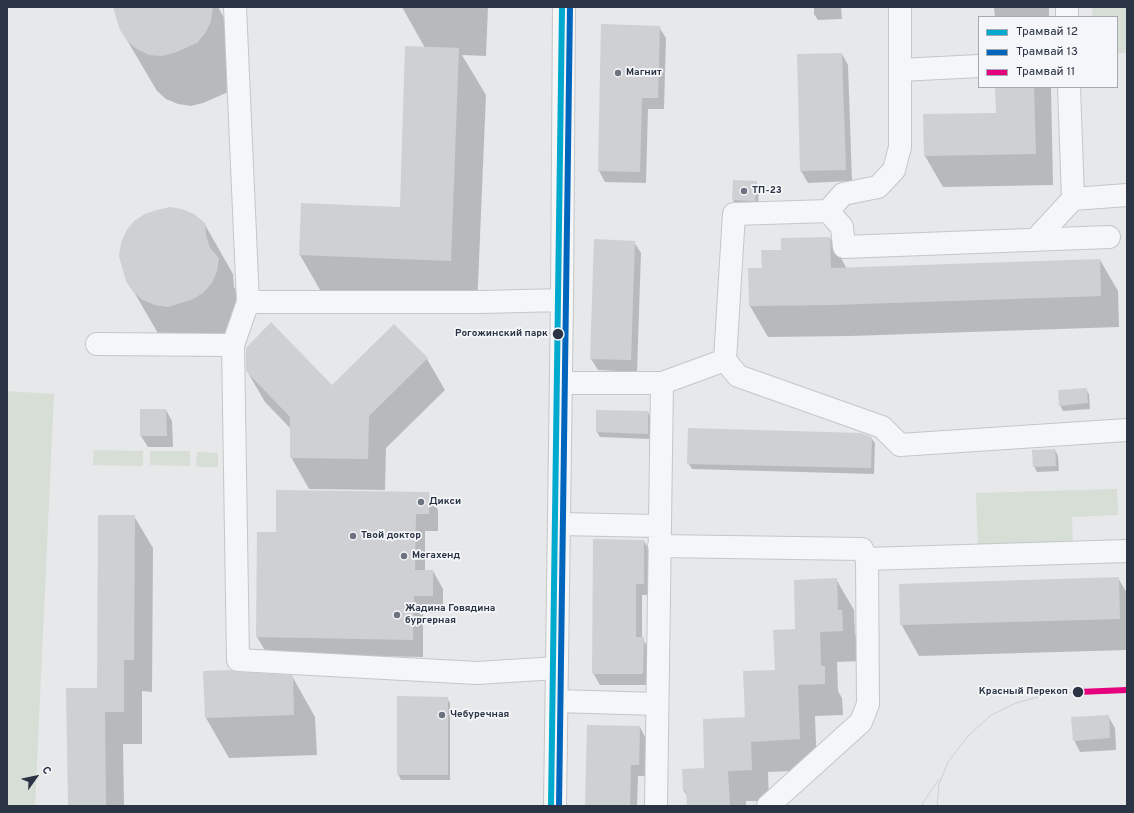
<!DOCTYPE html>
<html>
<head>
<meta charset="utf-8">
<style>
	body { margin:0 }
	#map { position:relative; width:1134px; height:813px; overflow:hidden; background:#e6e8ea; font-family:Overpass,sans-serif }
	canvas { display:block }
	.frame { position:absolute; inset:0; border:8px solid #2b3445; pointer-events:none }
	.legend { position:absolute; left:978px; top:16px; width:140px; height:72px; box-sizing:border-box; background:#f4f6f9; border:1px solid #a4a8b1; margin:0; padding:5px 7px; list-style:none; font-size:12px; color:#2b3445 }
	.legend li { display:flex; align-items:center; gap:8px; height:20px }
	.legend b { width:20px; border:1px solid #a4a8b1 }
	.north { position:absolute; left:16px; top:757px; width:40px; height:40px; -webkit-text-stroke:3px #f4f6f9; paint-order:stroke; rotate:57deg; font-size:11px; font-weight:700; line-height:16px; text-align:center; color:#2b3445 }
	.north::after { content:''; display:block; margin:auto; width:14px; height:18px; background:#2b3445; clip-path:polygon(50% 0,100% 100%,50% 72%,0 100%) }
</style>
</head>
<body>
<div id="map">
<canvas width="1134" height="813"></canvas>
<div class="frame"></div>
<ul class="legend">
<li><b style="height:5px;background:#00a9ce"></b>Трамвай 12</li>
<li><b style="height:5px;background:#0065bd"></b>Трамвай 13</li>
<li><b style="height:5px;background:#e5007d"></b>Трамвай 11</li>
</ul>
<div class="north">С</div>
</div>
<script>
const context = document.querySelector('canvas').getContext('2d');
context.lineJoin = 'round';
function fill(path, color) { context.fillStyle = color; context.fill(path, 'evenodd'); }
function trace(path, color, width, dash) { context.strokeStyle = color; context.lineWidth = width; context.lineCap = dash ? 'butt' : 'round'; context.setLineDash(dash || []); context.stroke(path); }
function write(font, color, halo, rows, align = 'center') {
  context.font = font + ' Overpass,sans-serif'; context.lineWidth = 3.5; context.setLineDash([]); context.textBaseline = 'middle'; context.strokeStyle = halo; context.fillStyle = color; for (const [text, x, y, turn = 0] of rows) {
    context.save(); context.translate(x, y); context.rotate((+turn || 0) * Math.PI / 180); context.textAlign = isNaN(turn) ? turn : align; if (halo) context.strokeText(text, 0, 0); context.fillText(text, 0, 0); context.restore();
  }
}
fill(new Path2D(`
	M1092,7H1127V53H1117V17H1093Z
	M7,391L54,394L35,806H7Z
	M94,450L143,451V466L93,465Z
	M150,451H190V466L150,465Z
	M197,452L218,453V467H196Z
	M1117,489L1118,515L1072,517L1073,545L978,548L976,493Z`), '#d6ded6');
fill(new Path2D(`
	M114,7H218L227,23L234,82L226,93L203,103L191,106L178,104L166,99L157,91L121,30Z
	M402,7H488L486,56L462,55L486,95L477,308L327,302L300,255L400,208L425,48Z
	M814,7H841L842,19L818,20L814,14Z
	M994,7H1049V17H995Z
	M659,27L666,38L664,109H648L646,183L605,182L599,171Z
	M842,54L848,65L852,181L808,183L801,171L798,55Z
	M996,87H1051L1053,185L943,187L925,156L924,115L997,114Z
	M756,182L759,188L758,206L736,205L733,200Z
	M204,223L233,274L234,287L247,309L210,353L197,357L184,355L163,342L127,280Z
	M830,238L847,269L1100,260L1118,291L1119,327L850,336L768,337L750,306L749,269H763L782,251Z
	M634,242L641,253L637,372L598,370L591,359Z
	M394,325L427,359L445,390L386,448L385,490L309,489L291,457V429L265,402L247,371L332,386Z
	M1086,389L1089,394L1090,409L1063,411L1060,405Z
	M166,410L172,421L173,447H148L141,436Z
	M648,412L651,418L650,439L600,437L597,432Z
	M871,438L875,443L874,474L692,469L688,463Z
	M1055,450L1058,456L1059,471L1037,472L1034,466Z
	M428,493L438,510V531H425V571H433L443,589V613H423V657L267,654L257,637L277,533Z
	M134,516L153,548L152,692L142,691V744H123L124,806H69L98,689Z
	M644,541L650,552V595H642V638L650,650L649,685H600L593,673Z
	M1118,578L1127,593V650L919,656L901,624Z
	M836,579L854,610L855,634L859,642L860,661L837,662L838,691L842,698L843,715L815,716L817,770L768,772L769,801H746V806H688V798L684,791L705,769L746,718L776,671L796,630Z
	M237,673L292,676L315,717L317,755L229,758L206,718Z
	M447,698L450,703V780H401L398,774Z
	M1108,716L1115,728L1116,750L1080,752L1074,740Z
	M640,727L646,739V776H638L637,806H586Z`), '#0003');
fill(new Path2D(`
	M113,7H213L211,21L206,32L197,43L174,53L162,56L149,55L137,49L127,41L120,30Z
	M601,24L660,26L658,98H642L640,172L598,171Z
	M405,46L459,48L451,261L299,255L301,203L400,207Z
	M842,53L846,170L800,171L797,54Z
	M995,87H1034L1036,154L924,156L923,114L996,113Z
	M733,180L757,181L755,201L732,200Z
	M170,207L182,209L194,214L205,223L206,235L210,248L219,258L217,271L212,283L203,293L193,299L168,307L155,305L143,300L133,292L126,281L119,256L121,243L126,231L134,221L145,214L157,210Z
	M830,237L831,268L1100,259L1101,296L831,305L749,306L748,268H762L761,250H781V238Z
	M594,239L635,241L631,360L590,359Z
	M271,322L332,385L394,324L428,358L369,416L368,459L290,458V417L246,371V348Z
	M1087,388L1088,403L1059,406L1058,390Z
	M140,409H166L167,436H140Z
	M596,410L648,411V434L596,432Z
	M688,428L861,433L872,437L871,468L687,464Z
	M1055,449L1056,466L1033,467L1032,450Z
	M276,490L429,492V514H416L415,570H433V596H414L413,640L256,637L257,532H276Z
	M98,515H135L134,660H124V712H105L106,806H68L66,688H97Z
	M593,539L644,540V584H636V637H644L643,674H592Z
	M1119,577L1120,619L900,625L899,584Z
	M837,578L838,610H842L843,631L820,632L821,666H825V684L798,685L800,739L751,742L752,770L728,771L730,806H687L686,791H683L682,769L704,768L703,719L745,717L743,671L775,670L773,630L795,629L794,580Z
	M231,670L237,672L293,675L294,715L205,718L203,671Z
	M397,696L448,697V775H397Z
	M1109,715L1110,738L1073,741L1071,717Z
	M587,725L640,726L639,765H631L630,806H585Z`), '#ced0d3');
const minor = new Path2D(`
	M235,7L248,302H481L562,300
	M1067,7V17
	M900,70L979,66
	M1069,87L1073,199L1127,195
	M828,211L842,227L844,247L1109,237
	M1035,240L1073,199
	M248,302L233,345L238,660L477,673L557,668
	M97,344L233,345
	M725,360L738,376L882,427L900,445L1127,430
	M561,383H662L656,806
	M662,383L725,360L734,214L828,211L843,194L878,187L894,170L900,147V7
	M559,524L659,526
	M659,546L862,549L867,559L868,704L861,722L768,806
	M867,559L1127,551
	M557,701L657,704
	M555,806L562,300L564,7`);
trace(minor, '#c4c6c8', 24);
trace(minor, '#f5f6f7', 22);
trace(new Path2D(`
	M921,806L939,779
	M937,806L939,784L948,762L968,736L991,715L1016,703L1045,695L1078,692`), '#cecfd2', 1);
trace(new Path2D(`
	M551,806L562,7`), '#00a9ce', 6);
trace(new Path2D(`
	M559,806L570,7`), '#0065bd', 6);
trace(new Path2D(`
	M1078,692L1127,690`), '#e5007d', 6);
for (const [x, y, r, color] of [
	[618,73,4,"#6c737f"],
	[744,191,4,"#6c737f"],
	[558,334,6,"#2b3445"],
	[421,502,4,"#6c737f"],
	[353,536,4,"#6c737f"],
	[404,556,4,"#6c737f"],
	[397,615,4,"#6c737f"],
	[1078,692,6,"#2b3445"],
	[442,715,4,"#6c737f"]
]) { const dot = new Path2D(); dot.arc(x, y, r, 0, 2 * Math.PI); context.fillStyle = color; context.fill(dot); trace(dot, '#f4f6f9', 1.5); }
write('bold 10px', '#2b3445', '#f4f6f9', [
	["Магнит",626,73],
	["ТП-23",752,191],
	["Дикси",429,502],
	["Твой доктор",361,536],
	["Мегахенд",412,556],
	["Жадина Говядина",405,609],
	["бургерная",405,621],
	["Чебуречная",450,715]
], 'left');
write('bold 10px', '#2b3445', '#f4f6f9', [
	["Рогожинский парк",548,334],
	["Красный Перекоп",1068,692]
], 'right');
</script>
</body>
</html>
